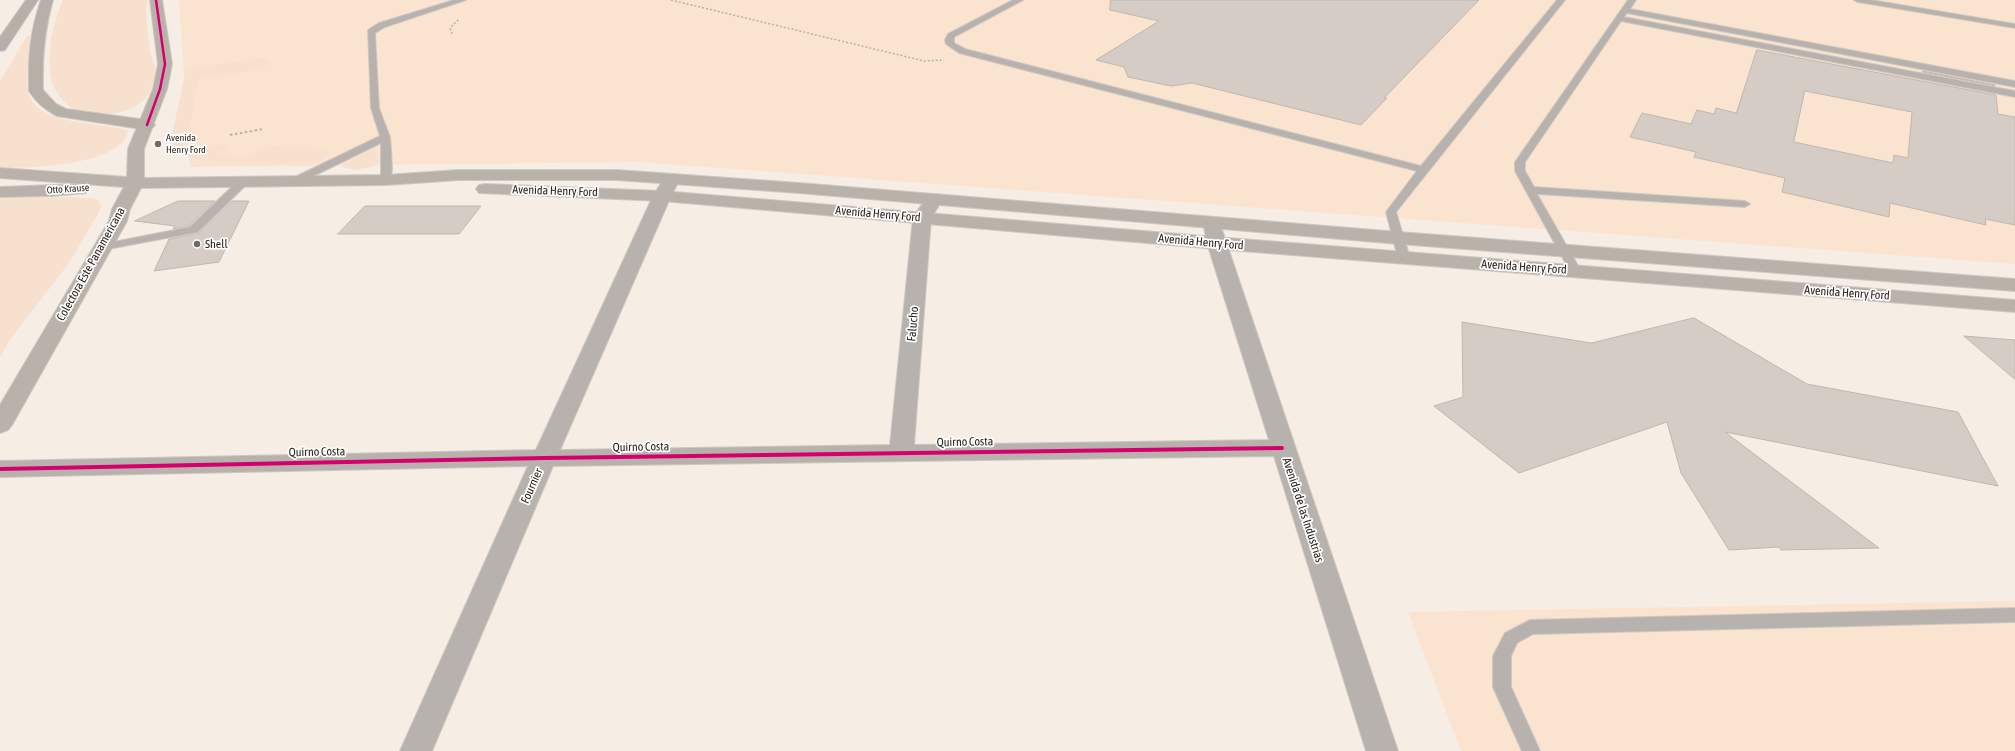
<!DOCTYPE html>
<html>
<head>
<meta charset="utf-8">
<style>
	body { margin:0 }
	canvas { display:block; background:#f6ede5 }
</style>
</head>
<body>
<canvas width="2015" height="751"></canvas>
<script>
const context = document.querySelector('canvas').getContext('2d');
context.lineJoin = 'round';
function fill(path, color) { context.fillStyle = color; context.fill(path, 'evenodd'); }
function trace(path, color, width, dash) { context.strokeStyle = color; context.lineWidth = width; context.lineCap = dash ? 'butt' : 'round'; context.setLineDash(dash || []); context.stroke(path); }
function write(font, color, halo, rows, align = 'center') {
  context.font = font + ' "Asap Condensed",sans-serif'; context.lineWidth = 3.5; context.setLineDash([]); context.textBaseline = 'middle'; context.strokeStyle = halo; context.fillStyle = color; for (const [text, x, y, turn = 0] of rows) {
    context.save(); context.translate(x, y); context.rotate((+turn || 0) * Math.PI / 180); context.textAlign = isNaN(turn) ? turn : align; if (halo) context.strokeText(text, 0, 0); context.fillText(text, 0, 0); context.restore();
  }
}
fill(new Path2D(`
	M179,0H2015V264L639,162L190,167Z
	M2015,601V751H1461L1408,612Z`), '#fae4d0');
fill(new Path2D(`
	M63,0H147C145,17 148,38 151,55C152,59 155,65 155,69C155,76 152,87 149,93C139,114 96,119 77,111C65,106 53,90 51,78C46,52 53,23 63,0Z
	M32,35C31,51 27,68 27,84C27,128 100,120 128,131C122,166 27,168 0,168V81L27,36Z
	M261,58H267L270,64L256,70L198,80L186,150L212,145H221L230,147L215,154L242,157L269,147L289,145L326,150L330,154L319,162C292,162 194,169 178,151C175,149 173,144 171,140L186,69Z
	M372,150L376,151L378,162L375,166L357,170L341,167L345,163Z
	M76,197L97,199L101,206L98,214L69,263L9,341L0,358V198Z`), '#f7e1ce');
const building = new Path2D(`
	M1111,0H1479L1384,98H1387L1361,125L1192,83L1171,86L1128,77L1124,67L1096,60L1159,21L1110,10Z
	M1757,50L1996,95L1998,114L2015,117V225L1985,219L1986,225L1890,203L1889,217L1782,192L1785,178L1694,157L1696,152L1630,137L1642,113L1691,124L1697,110L1714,114L1716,108L1736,113ZM1805,91L1912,112L1908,158L1894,155L1893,163L1794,142Z
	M1923,71L1995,85V86L1923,72Z
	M178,201H215L189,226L173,229L175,226L135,221Z
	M232,201H249L219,262L154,271L169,239L199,233Z
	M365,206H481L459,234H338Z
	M1694,318L1807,384L1958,412L1998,486L1725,432L1879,548L1781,550L1779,547L1729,550L1681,473L1667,422L1519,473L1434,406L1463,397L1462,322L1591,343Z
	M1964,336L2015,340V379Z`);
fill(building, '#d5cdc5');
trace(building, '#c0b7af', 1);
const lane = new Path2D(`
	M454,0H466L385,27L375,33L379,108L390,137L391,149L392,170L390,182L386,183L381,180V143L299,183H291L290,181L291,179L380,136L371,108L368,30L379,23Z
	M1013,0H1023L954,37V43L965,49L1421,166L1557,0H1565L1396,212L1410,258L1404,261L1398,258L1386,212L1417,171L959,53L946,44L945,40L948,34Z
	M1628,0H1636L1630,9L2015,81V87L1627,13L1624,17L2015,91V97L1621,21L1525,162V171L1534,187L1745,201L1750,204L1745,207L1537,194L1581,271L1579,273H1571L1515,171V162Z
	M1854,0H1871L2015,24V28L1858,2Z
	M244,178L248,179L249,181L248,183L198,232L103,250L97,247L103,244L190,227L240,179Z
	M2015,608V622L1533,634L1517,643L1511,656V687L1540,751H1522L1493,687V656L1505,633L1530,620Z`);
const street = new Path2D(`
	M672,174L678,175L680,179L671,196L560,450L890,445L913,218L928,195L934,194L940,195L943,199L931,218L914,445L1269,440L1207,243L1203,222L1206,218L1212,217L1218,218L1398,751H1366L1274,456L553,466L432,751H400L528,466L0,477V461L536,450L653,196L666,175Z`);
const secondary = new Path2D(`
	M150,0H162L172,64L167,89L144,149V178L386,175L459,170H617L799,183L1399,232L2015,279V291L1399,244L799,193L617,180H459L386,185L141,188L130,209L127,221L12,425L8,430L0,433V405L109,221L112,209L124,187L0,178V168L127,177L128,149L153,89L158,64Z
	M80,184L86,185L89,189L86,193L52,196L0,197V187Z
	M485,184L662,191L1216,237L2015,300V312L1216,249L662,201L479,193L476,189L479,185Z`);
const highway = new Path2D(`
	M26,0H38L5,50L0,51V37Z
	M41,0H53C44,31 42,58 43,90L56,104L66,109L147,120L152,122L155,125L152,128L147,130L57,116C45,110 36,102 29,91C28,58 30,31 41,0Z`);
trace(lane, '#d0c9c2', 2);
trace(street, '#d0c9c2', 2);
trace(secondary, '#d0c9c2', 2);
trace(highway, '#d0c9c2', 2);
trace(new Path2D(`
	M671,0L924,61L944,60
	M452,34L450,28L459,19`), '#b5b0aa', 1.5, [2, 2]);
trace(new Path2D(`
	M230,135L263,129`), '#b5b0aa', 2, [2.5, 2.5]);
fill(lane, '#b8b2ae');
fill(street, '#b8b2ae');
fill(secondary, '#b8b2ab');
fill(highway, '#b6b0a9');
trace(new Path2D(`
	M147,125L160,89L165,64L156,0`), '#d6006c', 2.5);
trace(new Path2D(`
	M0,469L544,458L1282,448`), '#d6006c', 4);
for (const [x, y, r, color] of [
	[158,144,4,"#736a61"],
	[197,244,4,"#736a61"]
]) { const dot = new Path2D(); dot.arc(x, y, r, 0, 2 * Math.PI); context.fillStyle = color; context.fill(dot); trace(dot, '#fff', 1.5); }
write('10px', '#2d231a', '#fff', [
	["Avenida",166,138],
	["Henry Ford",166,150]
], 'left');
write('10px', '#2d231a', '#fff', [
	["Otto Krause",68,189,-4]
]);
write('12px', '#2d231a', '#fff', [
	["Avenida Henry Ford",555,191,2],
	["Avenida Henry Ford",878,214,5],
	["Avenida Henry Ford",1201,242,5],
	["Colectora Este Panamericana",91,264,-61],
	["Avenida Henry Ford",1524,267,4],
	["Avenida Henry Ford",1847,293,4],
	["Falucho",913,324,-85],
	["Quirno Costa",965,442,-1],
	["Quirno Costa",641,447,-1],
	["Quirno Costa",317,452,-1],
	["Fournier",532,486,-66],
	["Avenida de las Industrias",1303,510,72]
]);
write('12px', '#2d231a', '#fff', [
	["Shell",205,244]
], 'left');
</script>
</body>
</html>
